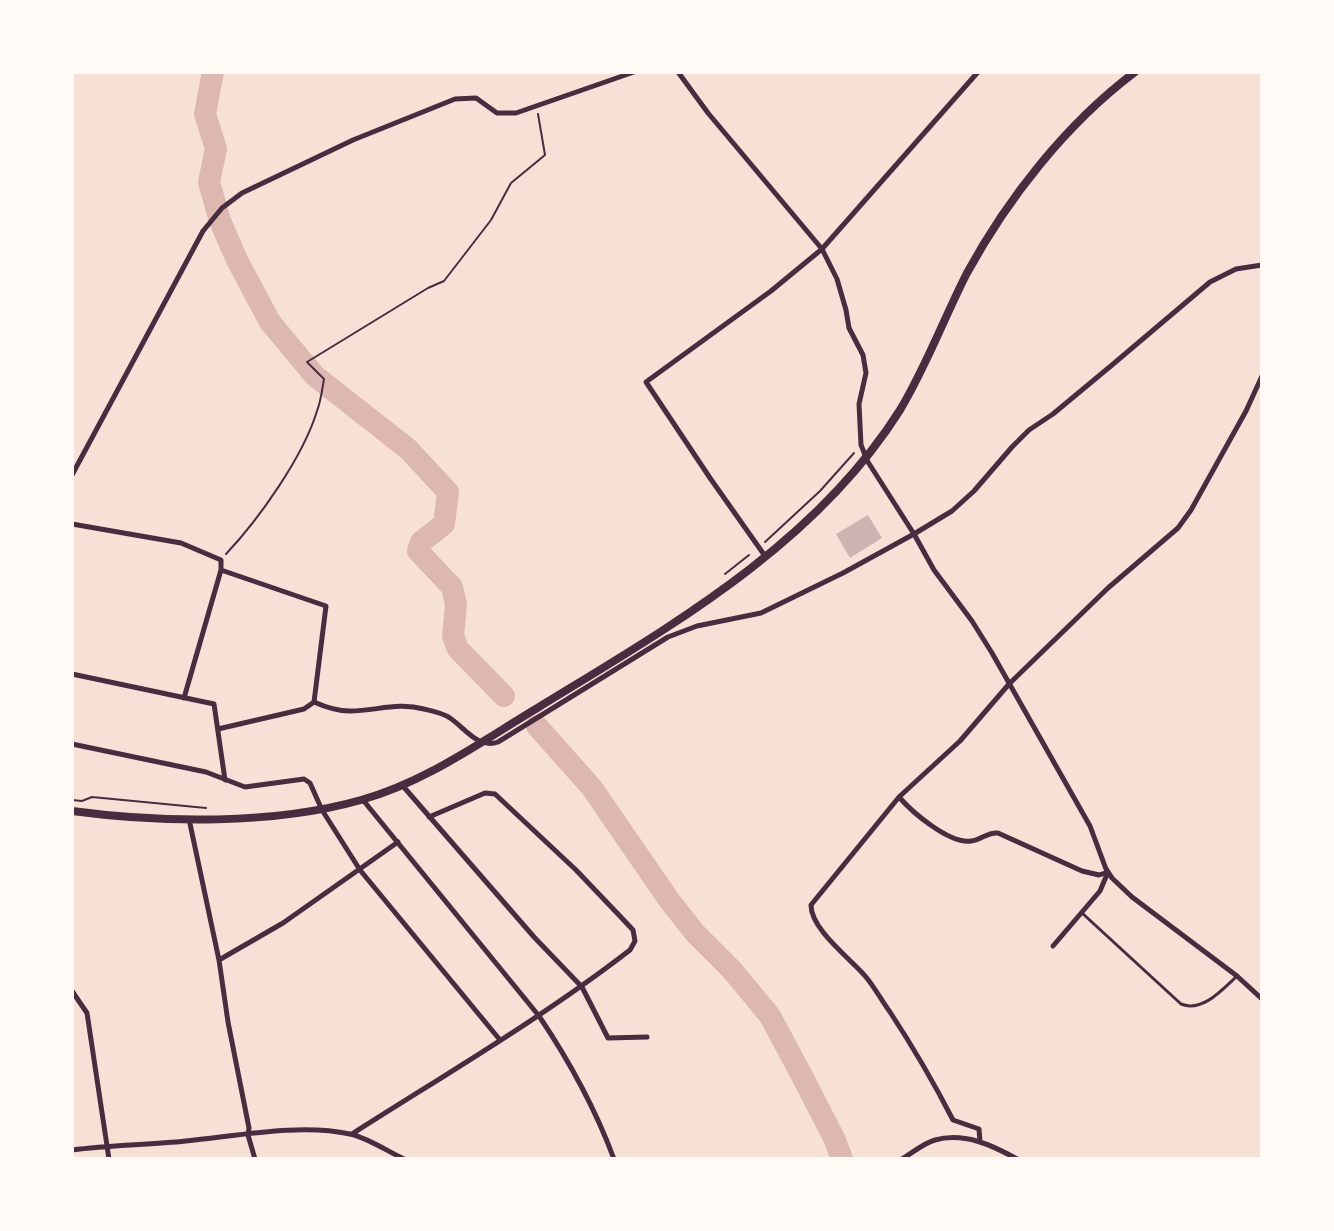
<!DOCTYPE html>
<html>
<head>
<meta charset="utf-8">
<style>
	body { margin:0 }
	#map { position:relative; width:1334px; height:1231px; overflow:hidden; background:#f7e1d7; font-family:"Crimson Pro",serif }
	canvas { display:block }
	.frame { position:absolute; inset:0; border:74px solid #fffaf5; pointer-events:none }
</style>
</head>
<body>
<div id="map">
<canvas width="1334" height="1231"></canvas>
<div class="frame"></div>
</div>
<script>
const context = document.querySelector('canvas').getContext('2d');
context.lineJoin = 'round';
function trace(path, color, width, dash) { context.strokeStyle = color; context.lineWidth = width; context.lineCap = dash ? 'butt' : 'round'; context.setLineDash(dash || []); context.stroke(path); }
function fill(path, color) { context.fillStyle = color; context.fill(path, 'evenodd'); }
trace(new Path2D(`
	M213,72L205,114L216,149L209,182L220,221L237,260L270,322L315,376L408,449L448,492L444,524L421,542L418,551L452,587L456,604L453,636L458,649L504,696
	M537,726L592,788L669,900L695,933L732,970L770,1016L801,1074L835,1140L842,1159`), '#dcb8b0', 22);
fill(new Path2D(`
	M868,515L882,538L850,558L836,534Z`), '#ccb4b1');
trace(new Path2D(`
	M765,542L820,491L854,453
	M226,554C259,519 303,457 317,411C321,401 322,390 324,379L307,362L428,288L444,281L491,220L511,183L545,155L538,114
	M725,574L749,555
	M72,800L82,801L92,797L206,808`), '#4a2c40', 2);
trace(new Path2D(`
	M1082,913L1181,1004C1202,1013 1223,989 1237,976`), '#4a2c40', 3);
trace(new Path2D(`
	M678,72L708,113L822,249L837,279L846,310L849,328L863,355L866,373L859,404L861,445L868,462L914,534L934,570L972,621L992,653L1090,826L1106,869L1112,878L1132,897L1237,976L1262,999
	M72,475L203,231L222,208L242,193L353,140L455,99L476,98L497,113H516L634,72
	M72,524L181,543L221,560V570L184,698
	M765,556L710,478L646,382L771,291L822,249L978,72
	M72,674L214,704L225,780
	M314,702C325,707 337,711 350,711C376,711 397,702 424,709C433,711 443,713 450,718C465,728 478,749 498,742L668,637L697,626L761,613L843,573L914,534L952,511L974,491L1012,447L1029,430L1053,414L1112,365L1210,282L1236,269L1262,265
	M218,729L304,709L314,702L326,606L221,570
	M72,744L206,772L245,787L304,779L310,783L322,810L360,870L500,1040
	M402,785L534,937L582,987L608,1038L647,1037
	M899,797C912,812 949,844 971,841C981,840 987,832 998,833L1082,871L1099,875L1108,872L1100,891L1053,946
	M363,800L539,1016C570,1062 595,1108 614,1159
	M189,819L219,960L228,1022L249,1128L248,1135L255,1159
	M219,960L283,923L398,842
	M72,991L87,1013L109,1159
	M352,1134C446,1074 542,1018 630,950L635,941L633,930L617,913L576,870L495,794L485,793L429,817
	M980,1142L979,1129L953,1120C934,1083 913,1047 890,1012C882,1001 875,988 866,977C851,959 811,930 811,905L899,797L960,741L1009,684L1108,588L1178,528L1191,510L1246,411L1262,376
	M72,1150C110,1145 148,1145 186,1141C237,1136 300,1123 350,1134C368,1138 387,1151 404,1159
	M902,1159C912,1153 924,1143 935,1140C964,1132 992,1145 1017,1159`), '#4a2c40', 5);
trace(new Path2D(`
	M72,811C162,823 273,825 361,800C426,782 482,741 539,707C671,626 815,545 900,410C926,367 944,318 967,273C1008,198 1066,124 1135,72`), '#4a2c40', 8);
</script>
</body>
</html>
